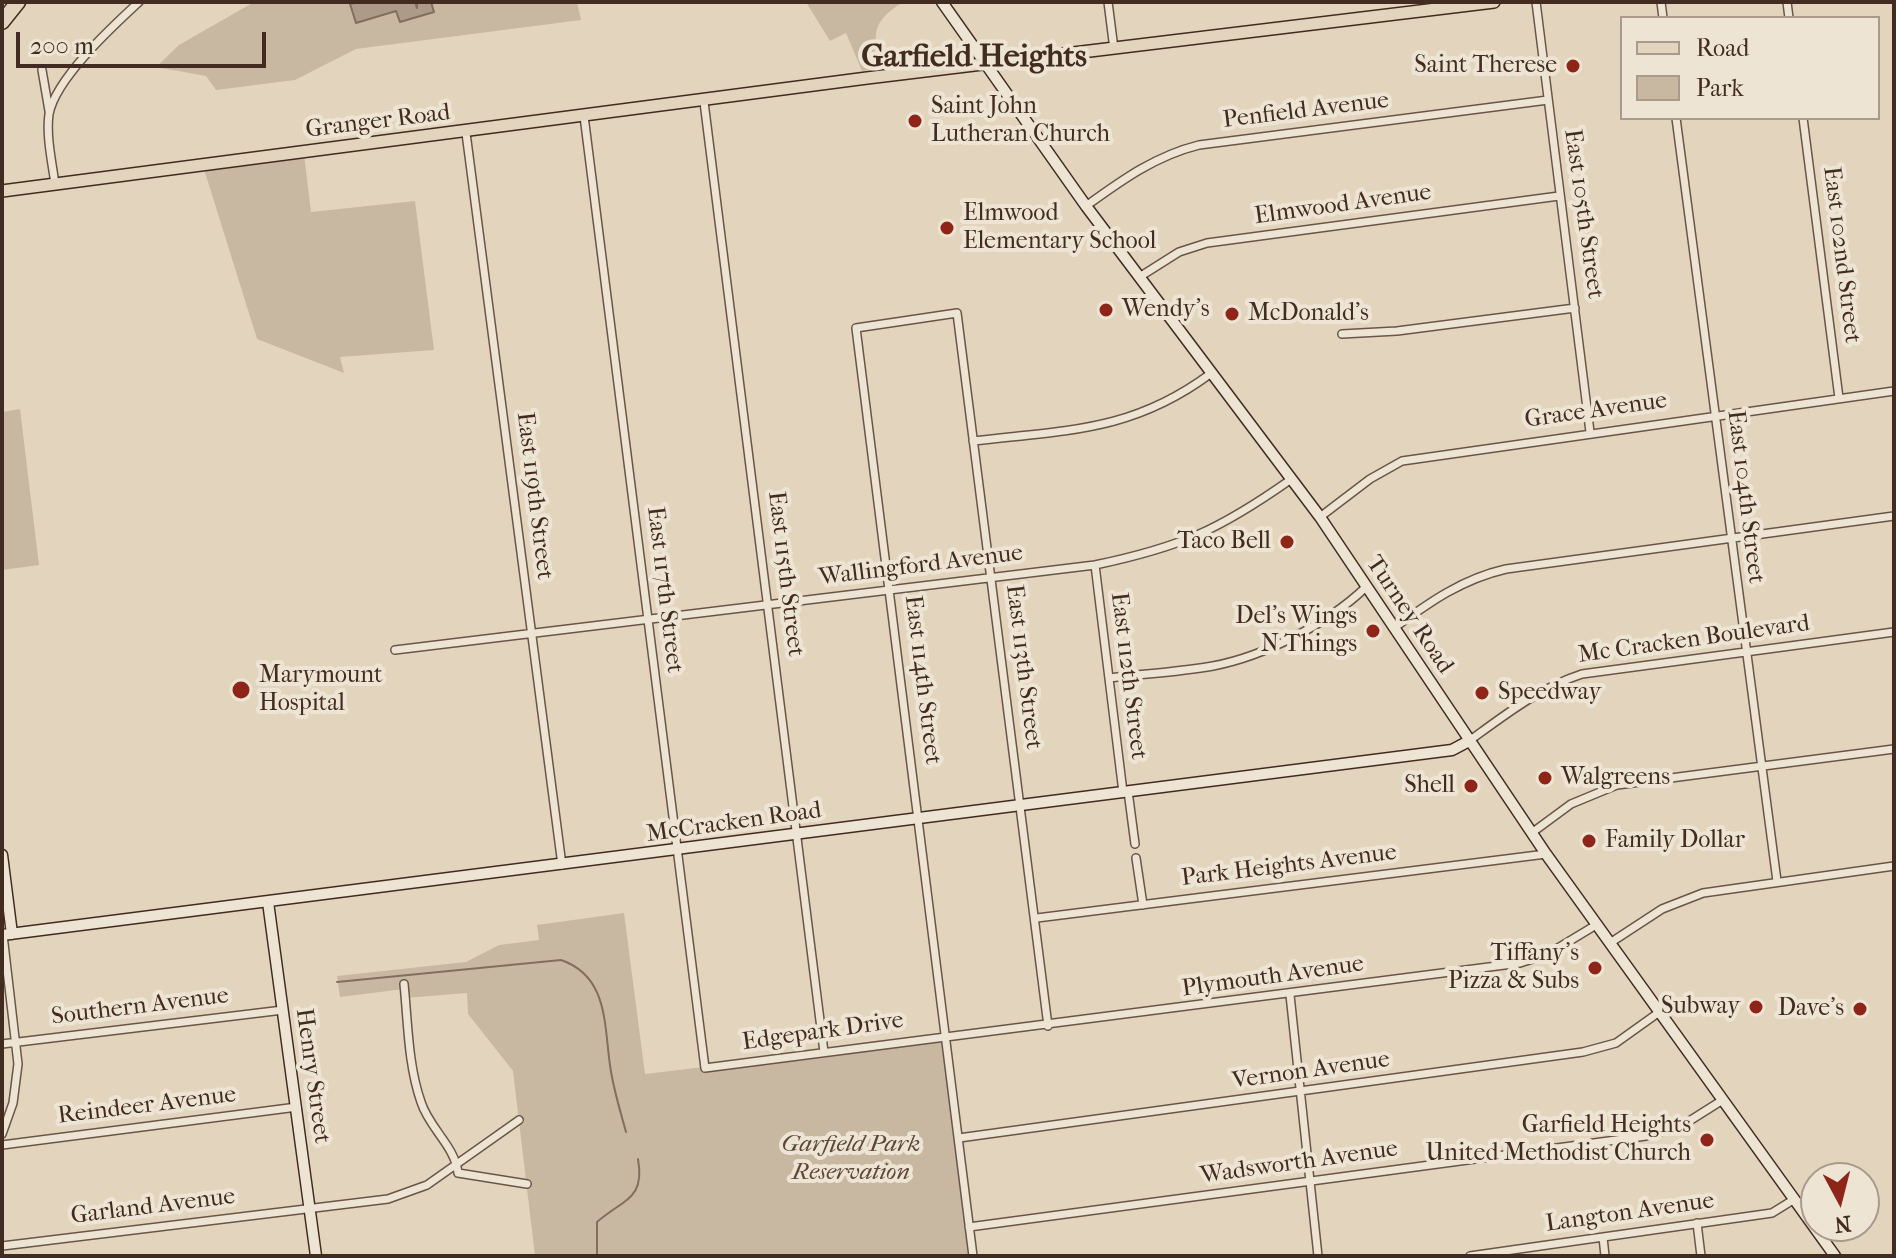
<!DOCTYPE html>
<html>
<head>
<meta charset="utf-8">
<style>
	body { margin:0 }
	#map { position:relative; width:1896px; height:1258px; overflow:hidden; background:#e3d5bd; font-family:"IM FELL French Canon",serif }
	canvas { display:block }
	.frame { position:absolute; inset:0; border:4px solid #422b21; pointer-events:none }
	.legend { position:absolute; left:1620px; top:16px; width:260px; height:104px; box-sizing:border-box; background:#ede4d4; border:2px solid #a99a8c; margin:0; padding:10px 14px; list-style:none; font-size:24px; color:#422b21 }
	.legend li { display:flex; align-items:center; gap:16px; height:40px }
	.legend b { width:40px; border:2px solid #a99a8c }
	.north { position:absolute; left:1800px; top:1162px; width:80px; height:80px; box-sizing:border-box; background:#ede4d4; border:2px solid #a99a8c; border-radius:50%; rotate:173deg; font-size:22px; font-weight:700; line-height:32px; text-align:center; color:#422b21 }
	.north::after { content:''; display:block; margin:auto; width:28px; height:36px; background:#8f2418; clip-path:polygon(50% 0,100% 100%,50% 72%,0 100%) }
	.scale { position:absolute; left:16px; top:32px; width:250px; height:36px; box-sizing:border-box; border:4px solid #422b21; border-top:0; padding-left:10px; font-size:24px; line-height:28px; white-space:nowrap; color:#422b21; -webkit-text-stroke:6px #ede4d4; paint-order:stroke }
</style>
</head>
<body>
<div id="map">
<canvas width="1896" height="1258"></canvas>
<div class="frame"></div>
<ul class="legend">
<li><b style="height:10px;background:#e3d5bd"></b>Road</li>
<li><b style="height:22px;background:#c8b8a2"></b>Park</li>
</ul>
<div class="north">N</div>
<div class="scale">200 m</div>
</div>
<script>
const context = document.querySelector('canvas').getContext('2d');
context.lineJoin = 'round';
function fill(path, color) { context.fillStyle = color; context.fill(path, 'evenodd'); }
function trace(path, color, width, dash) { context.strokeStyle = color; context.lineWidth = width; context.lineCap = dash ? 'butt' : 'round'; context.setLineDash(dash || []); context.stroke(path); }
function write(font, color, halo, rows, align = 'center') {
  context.font = font + ' "IM FELL French Canon",serif'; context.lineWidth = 8; context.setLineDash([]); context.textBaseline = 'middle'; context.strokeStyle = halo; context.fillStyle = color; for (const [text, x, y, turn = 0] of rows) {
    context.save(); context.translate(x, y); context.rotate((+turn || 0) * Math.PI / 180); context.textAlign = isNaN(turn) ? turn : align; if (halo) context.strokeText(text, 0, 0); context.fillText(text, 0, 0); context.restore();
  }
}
fill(new Path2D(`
	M254,2H577L581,20L356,49L295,80L216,90L206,76L156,67L179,45Z
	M806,2H903C871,22 873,34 880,68L862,71L846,33L830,41Z
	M304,154L311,212L415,201L434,350L340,357L344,373L257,339L203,166Z
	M20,409L39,565L2,570V412Z
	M624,913L645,1074L946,1038L973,1256H535L513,1071L468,1014L467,993L405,998L404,989L340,997L337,976L466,962L499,945L539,940L537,925Z`), '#c8b8a2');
const water = new Path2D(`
	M359,2H415L417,8V2H431L434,12L400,22L396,11L356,23L350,4Z`);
fill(water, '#ac9b88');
trace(water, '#826e5f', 2);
trace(new Path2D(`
	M337,982L561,960C608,976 604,1024 610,1065C613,1088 620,1110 626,1132
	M597,1256V1222C625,1198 645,1199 638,1159`), '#826e5f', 2);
const street = new Path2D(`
	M1108,2L1114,49
	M1536,2L1590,432
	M1661,2L1663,18
	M1787,2L1789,18
	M42,70L49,111
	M704,102L824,1052
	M584,116L705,1068L1520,963L1548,954L1596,925
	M1676,118L1777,881
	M1803,118L1839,398
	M466,133L562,865
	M55,184C52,162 46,136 49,114C56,78 113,26 139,2
	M1086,206C1122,180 1155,156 1199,145L1548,100
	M1141,276L1179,252L1207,243L1559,196
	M1342,334L1397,331L1575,308
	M973,441C1066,430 1132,432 1210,374
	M1320,517L1370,479L1402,461L1894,391
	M1095,565L1123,792
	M1394,628C1430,602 1462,579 1506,569L1894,516
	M395,650L1095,565C1181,547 1219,530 1290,480
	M1109,678C1143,674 1179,672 1213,666C1265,656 1327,624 1365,588
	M1469,741C1505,715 1539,688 1582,674L1894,632
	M1128,791L1135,844
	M1533,832L1571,804L1617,785L1894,749
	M1136,858L1143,905
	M1037,918L1546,854
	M1610,943L1662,909L1703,893L1894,866
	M404,984C408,1023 408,1065 421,1102C429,1128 455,1146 458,1173L527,1184
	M1290,995L1318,1256
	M2,1044L283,1010
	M2,1134L13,1103L18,1064L3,935
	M959,1138L1583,1052L1616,1043L1658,1013
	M2,1145L297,1107
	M1697,1223L1701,1256
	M969,1227L1646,1136L1683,1125L1721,1101
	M1603,1237L1605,1256
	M2,1246L388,1199L427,1185L519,1120
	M973,1256L856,328L957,313L1048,1026
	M1470,1256L1772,1213L1793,1200`);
const secondary = new Path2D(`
	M942,2L1086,206L1320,517L1546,854L1835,1256
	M2,855L12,934
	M268,902L316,1256
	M2,935L1452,750L1469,741`);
const primary = new Path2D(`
	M2,191L867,78L1494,2`);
const highway = new Path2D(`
	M2,22L18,2`);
trace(street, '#6a5648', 10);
trace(secondary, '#422b21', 13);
trace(primary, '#422b21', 14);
trace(highway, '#422b21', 17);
trace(street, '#ede4d4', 7);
trace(secondary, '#ede4d4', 10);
trace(primary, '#e3d5bd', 11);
trace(highway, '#e3d5bd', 14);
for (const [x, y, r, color] of [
	[1573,66,8,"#8f2418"],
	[915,121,8,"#8f2418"],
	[947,228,8,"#8f2418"],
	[1106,310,8,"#8f2418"],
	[1232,314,8,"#8f2418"],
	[1287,542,8,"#8f2418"],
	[1373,631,8,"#8f2418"],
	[241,690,10,"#8f2418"],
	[1482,693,8,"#8f2418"],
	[1545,778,8,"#8f2418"],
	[1471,786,8,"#8f2418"],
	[1589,841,8,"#8f2418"],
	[1595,968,8,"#8f2418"],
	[1756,1007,8,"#8f2418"],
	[1860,1009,8,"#8f2418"],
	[1707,1140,8,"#8f2418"]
]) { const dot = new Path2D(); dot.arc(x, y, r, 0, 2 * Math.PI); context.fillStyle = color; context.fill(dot); trace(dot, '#ede4d4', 3); }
write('24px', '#422b21', '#ede4d4', [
	["Saint Therese",1557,66],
	["Saint John",931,107,"left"],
	["Lutheran Church",931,135,"left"],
	["Elmwood",963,214,"left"],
	["Elementary School",963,242,"left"],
	["Wendy's",1122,310,"left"],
	["McDonald's",1248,314,"left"],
	["Taco Bell",1271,542],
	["Del's Wings",1357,617],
	["N Things",1357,645],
	["Marymount",259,676,"left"],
	["Hospital",259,704,"left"],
	["Speedway",1498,693,"left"],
	["Walgreens",1561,778,"left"],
	["Shell",1455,786],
	["Family Dollar",1605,841,"left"],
	["Tiffany’s",1579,954],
	["Pizza & Subs",1579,982],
	["Subway",1740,1007],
	["Dave's",1844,1009],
	["Garfield Heights",1691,1126],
	["United Methodist Church",1691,1154]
], 'right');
write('24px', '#422b21', '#ede4d4', [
	["Penfield Avenue",1306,111,-7],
	["Granger Road",378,122,-7],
	["Elmwood Avenue",1343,205,-8],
	["East 105th Street",1583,214,82],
	["East 102nd Street",1841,255,83],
	["Grace Avenue",1596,411,-8],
	["East 119th Street",534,496,83],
	["East 104th Street",1745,497,83],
	["Wallingford Avenue",921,566,-7],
	["East 115th Street",785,574,83],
	["East 117th Street",664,590,83],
	["Turney Road",1409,615,56],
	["Mc Cracken Boulevard",1694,640,-8],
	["East 113th Street",1023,667,83],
	["East 112th Street",1128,676,83],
	["East 114th Street",922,680,83],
	["McCracken Road",734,823,-8],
	["Park Heights Avenue",1289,866,-7],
	["Plymouth Avenue",1273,977,-8],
	["Southern Avenue",140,1007,-7],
	["Edgepark Drive",823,1032,-8],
	["Vernon Avenue",1311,1071,-8],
	["Henry Street",312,1076,82],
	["Reindeer Avenue",147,1106,-7],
	["Wadsworth Avenue",1299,1163,-8],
	["Garland Avenue",153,1207,-7],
	["Langton Avenue",1630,1213,-8]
]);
write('italic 24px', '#5d473b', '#ede4d4', [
	["Garfield Park",851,1145],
	["Reservation",851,1173]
]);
write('bold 32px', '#422b21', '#ede4d4', [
	["Garfield Heights",974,58]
]);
</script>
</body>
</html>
